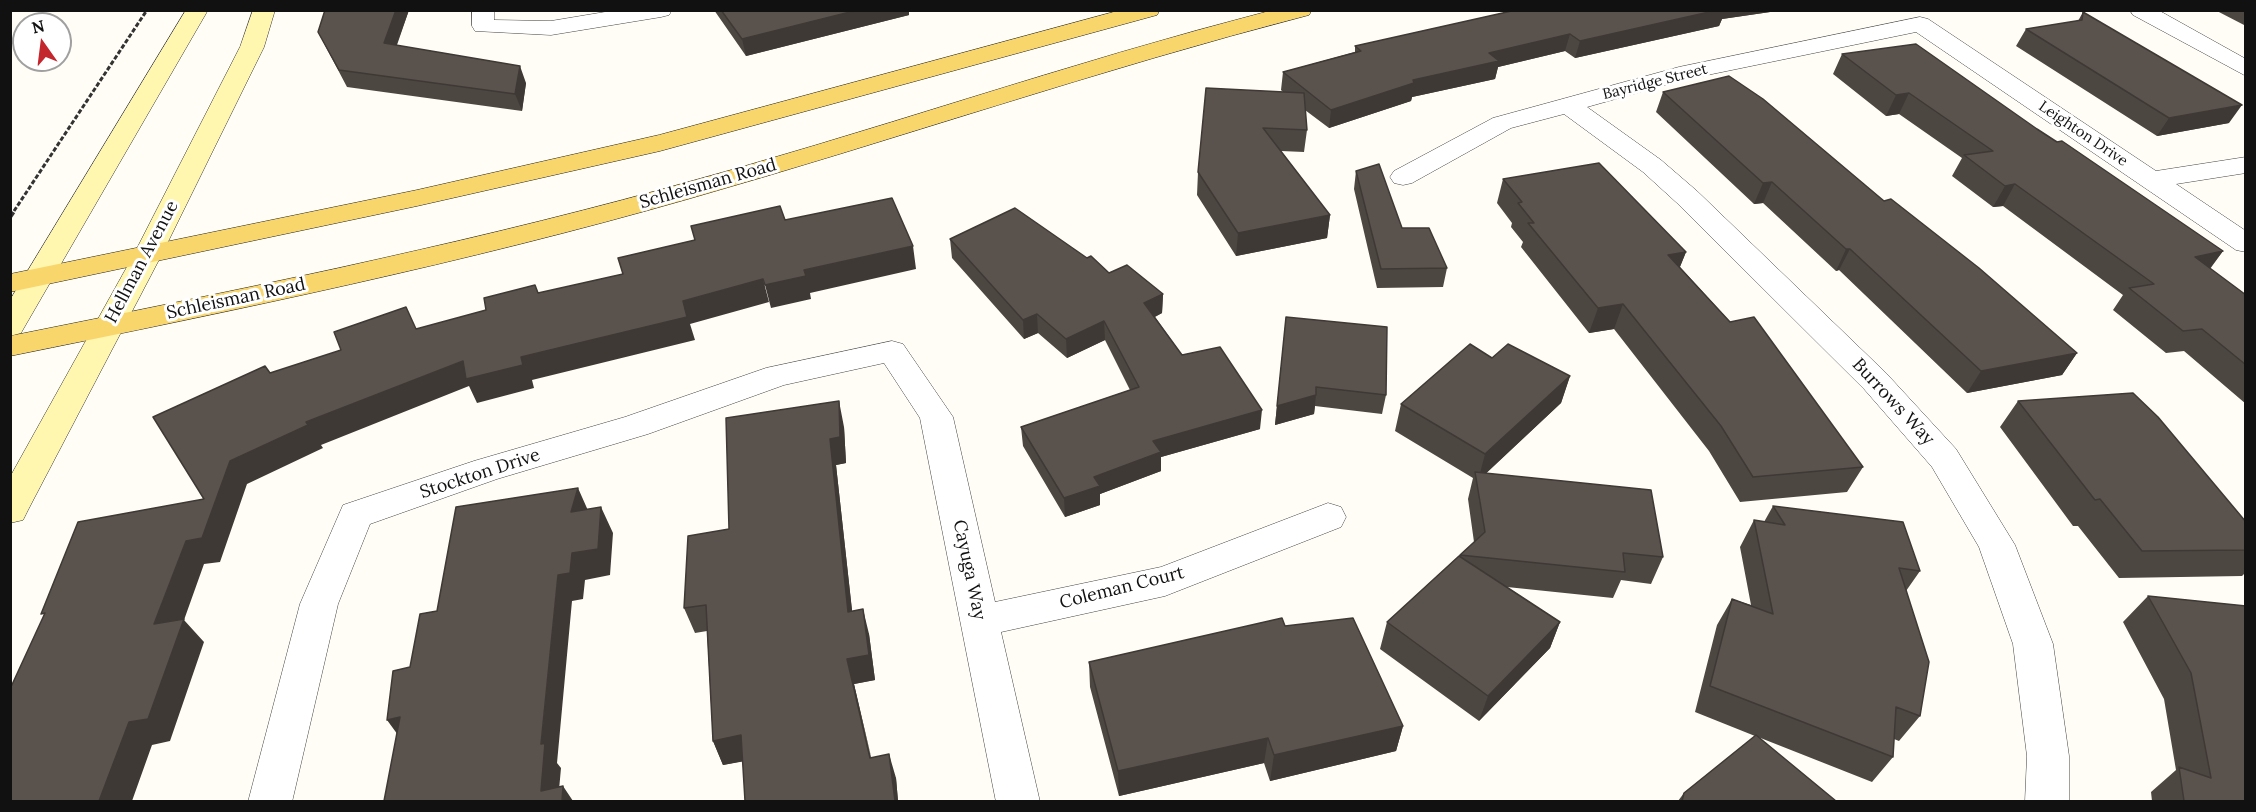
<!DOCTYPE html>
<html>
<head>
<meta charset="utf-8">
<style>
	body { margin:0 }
	#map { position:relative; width:2256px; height:812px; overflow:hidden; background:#fffdf5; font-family:Lora,serif }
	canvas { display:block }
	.frame { position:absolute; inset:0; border:12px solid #111; pointer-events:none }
	.north { position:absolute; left:12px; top:12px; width:60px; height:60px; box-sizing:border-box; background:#fff; border:2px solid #a0a0a0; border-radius:50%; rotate:346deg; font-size:16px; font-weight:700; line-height:24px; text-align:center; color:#111 }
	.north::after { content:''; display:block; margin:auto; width:21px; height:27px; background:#c4262e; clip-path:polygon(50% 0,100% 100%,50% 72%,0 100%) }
</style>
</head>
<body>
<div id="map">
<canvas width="2256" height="812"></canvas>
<div class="frame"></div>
<div class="north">N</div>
</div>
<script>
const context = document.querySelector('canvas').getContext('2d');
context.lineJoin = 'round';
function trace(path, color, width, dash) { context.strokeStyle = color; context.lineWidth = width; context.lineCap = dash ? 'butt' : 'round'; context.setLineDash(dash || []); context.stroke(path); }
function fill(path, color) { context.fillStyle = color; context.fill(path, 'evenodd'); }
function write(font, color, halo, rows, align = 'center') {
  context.font = font + ' Lora,serif'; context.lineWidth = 6; context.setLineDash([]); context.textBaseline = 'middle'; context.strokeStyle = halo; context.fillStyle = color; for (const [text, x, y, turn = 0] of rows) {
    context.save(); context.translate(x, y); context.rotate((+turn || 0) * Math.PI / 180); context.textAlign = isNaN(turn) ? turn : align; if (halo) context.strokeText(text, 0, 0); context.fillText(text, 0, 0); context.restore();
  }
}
const minor = new Path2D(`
	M472,10H494V20L551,21L617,10H672L669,15L661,17L551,35L475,31L472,26Z
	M1920,17L1928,19L2156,171L2246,157V173L2176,184L2246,231V252L2236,250L1916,32L1683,80L1587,107L1661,160L1697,191L1886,373L1956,449L2015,545L2053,644L2069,756V802H2025L2027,756L2013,644L1979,547L1932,467L1864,389L1677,203L1643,172L1564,114L1511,128L1412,183L1403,185L1394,183L1390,177L1394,171L1493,118L1679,67Z
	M892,341L903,344L953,417L995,602L1161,567L1328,503L1341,507L1346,517L1341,527L1165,596L1001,632L1040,802H996L920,418L884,363L784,385L648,434L497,479L370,524L338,604L292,802H248L300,604L343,505L474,461L625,417L766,368Z`);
const tertiary = new Path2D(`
	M2130,10H2158L2246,59V76L2133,15Z`);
const secondary = new Path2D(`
	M186,10H208L25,326L21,333L10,336V300Z
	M253,10H275L264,47L161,256L28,510L23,520L10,523V477L133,256L240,47Z`);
const primary = new Path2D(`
	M1121,10H1160L1157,15L660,151L417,206L10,292V274L417,190L659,135Z
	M1273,10H1312L1309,15C1100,69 895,140 688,199C465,263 237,310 10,356V336C229,292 448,248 663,189C867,134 1067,63 1273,10Z`);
trace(minor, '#444', 1);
trace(tertiary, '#444', 1);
trace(secondary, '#333', 1);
trace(primary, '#222', 1);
trace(new Path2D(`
	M14,211L147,10`), '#333', 3, [4.5, 2]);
trace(new Path2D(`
	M10,217L15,210`), '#333', 4, [6, 3]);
fill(minor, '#fff');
fill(tertiary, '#fff');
fill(secondary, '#fff6b0');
fill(primary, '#f9d66b');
fill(new Path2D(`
	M325,10H409L397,45L526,83L522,111L347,87L318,32Z
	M714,10H909V15L746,56Z
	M1516,10H1777V11L1722,19L1719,26L1575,58L1565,51L1498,67L1495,79L1412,97L1411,101L1329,128L1305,110L1307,130L1304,152L1281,151L1330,215L1327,238L1236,256L1197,195L1198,172L1283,92L1281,90L1283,72L1355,52V46Z
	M2215,10H2246V26Z
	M2083,12L2229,123L2157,136L2016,46L2026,29L2078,21Z
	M1842,54L2037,129L2223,251L2210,269L2246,295V404L2184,351L2166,353L2113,310L2123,295L2003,206L1993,207L1952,176L1962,158L1899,114L1886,116L1833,74Z
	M1663,92L1884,201L2077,353L2062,375L1967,393L1839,270L1836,271L1763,203L1754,204L1656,112Z
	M1356,171L1402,228L1447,268L1443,287L1377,288L1354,189Z
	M1503,179L1686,252L1680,267L1863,467L1847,492L1740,502L1709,451L1614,329L1589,333L1521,247L1523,242L1511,227L1512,223L1497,203Z
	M950,239L1087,258L1109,273L1163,294L1162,313L1155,317L1182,355L1260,429L1161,457V471L1100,494V505L1065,517L1023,446L1021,427L1130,390L1105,340L1067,358L1038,333L1024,339L952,258Z
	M1286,317L1386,395L1382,414L1315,406L1314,414L1275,425Z
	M1492,358L1570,376L1561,403L1486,473L1663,557L1651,584L1621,580L1613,598L1507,587L1560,622L1550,648L1479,721L1380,649L1387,622L1474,542L1468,499L1473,478L1395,431L1401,404Z
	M2018,401L2246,522V572L2242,576L2119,578L2078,526H2073L2000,427Z
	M844,427L846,463L836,465L852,611L869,634L875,680L854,684L871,758L896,778L898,801H745L743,761L723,765L713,741L707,631L695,633L684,608L729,529Z
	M1773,506L1920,571L1906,591L1920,716L1899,741L1894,739L1893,757L1872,782L1758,737L1836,801H1678L1684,793L1755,736L1695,712L1717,625L1732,599L1751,605L1740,547L1754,520L1764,522Z
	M2148,596L2246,606V801H2152L2151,792L2176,770L2164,699L2123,622Z
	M1285,626L1403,726L1396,751L1270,781L1264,763L1119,796L1090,687L1089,662Z`), '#4d4742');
fill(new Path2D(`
	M396,10H409L391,60L384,43Z
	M858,10H909V15L746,56L742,39Z
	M1715,10H1777V11L1722,19L1719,26L1575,58L1580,41Z
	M1570,34L1565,51L1498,67L1495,79L1412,97L1411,101L1329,128L1331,110L1489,53Z
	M520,66L526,83L522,111L515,94Z
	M1909,93L1899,114L1886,116L1896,95Z
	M2242,105L2229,123L2157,136L2169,118Z
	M1772,182L1763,203L1754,204L1763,183Z
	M2015,184L2003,206L1993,207L2005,186Z
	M1330,215L1327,238L1236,256L1238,233Z
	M913,246L916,269L810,293L811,299L771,308L765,285L804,270Z
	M1846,249H1850L1839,270L1836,271Z
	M2223,251L2206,273L2195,257Z
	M1686,252L1676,276L1668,255Z
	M763,279L769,302L690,324L695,340L532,380L534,388L477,403L469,386L321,445L323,448L247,484L220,562L204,564L184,620L204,642L170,741L152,745L132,801H99L154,624L186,541L230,461L306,422L463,361L521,357L683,301Z
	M1163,294L1162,313L1144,322V303Z
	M1623,304L1614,329L1589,333L1598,308Z
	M1037,314L1038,333L1024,339L1023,320Z
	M1104,321L1105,340L1067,358L1066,339Z
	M2077,353L2062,375L1967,393L1981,371Z
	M1570,376L1561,403L1478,481L1485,454Z
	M1316,395L1314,414L1275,425L1277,406Z
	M839,401L844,427L846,463L836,465L855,637L848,612L830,439Z
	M1262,410L1260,429L1161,457V471L1100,494V505L1065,517L1064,498L1094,477L1153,441Z
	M578,488L590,515L571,512Z
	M601,507L613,533L610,575L585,580L583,599L572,601L557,763L561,768L558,801L541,791V744L558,575Z
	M863,609L869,634L875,680L854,684L877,782L847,659Z
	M1560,622L1550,648L1479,721L1488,696Z
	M400,717L406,746L387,720Z
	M1403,726L1396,751L1270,781L1274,755Z
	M741,735L751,760L723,765L713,741Z
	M1268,738L1264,763L1119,796L1118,771Z
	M889,754L896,778L898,801H895Z
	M563,786L573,801H562Z`), '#3f3936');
const building = new Path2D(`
	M325,10H396L384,43L520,66L515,94L339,70L318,32Z
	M721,10H858L742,39Z
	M1516,10H1718L1580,41L1570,34L1489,53L1499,61L1413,80L1414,83L1331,110L1283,72L1361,51L1355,46Z
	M2083,12L2242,105L2169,118L2026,29L2082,20Z
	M1916,44L2037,129L2057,142L2062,141L2223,251L2195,257L2246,295V365L2202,329L2183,331L2129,288L2154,284L2015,184L2005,186L1964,155L1993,151L1909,93L1896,95L1842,54Z
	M1729,76L1763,99L1884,201L1891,199L1979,268L2077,353L1981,371L1850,249H1846L1772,182L1763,183L1663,92Z
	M1206,88L1304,93L1307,130L1263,128L1330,215L1238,233L1198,172Z
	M1599,163L1686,252L1668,255L1730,322L1754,317L1863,467L1753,477L1721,426L1623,304L1598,308L1528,223H1534L1518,203L1522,202L1503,179Z
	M1379,164L1402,228H1429L1447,268L1381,269L1356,171Z
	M892,198L913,246L804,270L806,276L765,285L763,279L683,301L687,317L521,357L523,365L466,379L463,361L306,422L308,425L230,461L202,538L186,541L154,624L184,619L148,719L129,722L99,801H10V689L45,613L41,614L78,522L204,499L153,417L265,366L270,373L341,350L334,332L406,307L416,329L486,310L484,298L535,285L538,293L623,274L618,258L695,240L691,226L780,206L785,220Z
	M1015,208L1087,258L1091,256L1109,273L1127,265L1163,294L1144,303L1182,355L1220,347L1262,410L1153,441L1161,452L1094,477L1100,486L1064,498L1021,427L1139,387L1104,321L1066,339L1037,314L1023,320L950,239Z
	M1286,317L1387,327L1386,395L1316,387V395L1277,406Z
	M1470,344L1492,358L1508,344L1570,376L1485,454L1401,404Z
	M2133,393L2158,417L2246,522V550L2142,551L2100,499L2095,500L2018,401Z
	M839,401L840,437L830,439L848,612L863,609L869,655L847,659L870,758L889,754L895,801H745L741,735L713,741L706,605L684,608L688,536L729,529L726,418Z
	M1475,472L1651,490L1663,557L1623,553L1625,572L1460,555L1485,532Z
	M578,488L571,512L601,507L598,549L572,553L570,573L558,575L541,744L545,743L541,791L563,786L562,801H384L400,717L387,720L393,671L410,667L420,614L437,611L456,507Z
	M1773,506L1903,522L1920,571L1899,568L1929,662L1920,716L1896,707L1893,757L1710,686L1732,599L1773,614L1754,520L1785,525Z
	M1459,556L1560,622L1488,696L1387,622Z
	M2148,596L2246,606V801H2184L2179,767L2211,778L2191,673Z
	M1282,618L1285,626L1353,618L1403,726L1274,755L1268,738L1118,771L1089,662Z
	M1756,735L1836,801H1682L1684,793Z`);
fill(building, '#5a524d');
trace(building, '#3f3936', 1.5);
write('15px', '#111', '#fff', [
	["Bayridge Street",1655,82,-14],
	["Leighton Drive",2083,134,34]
]);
write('18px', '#111', '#fff', [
	["Schleisman Road",708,184,-16],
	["Hellman Avenue",142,262,-62],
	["Schleisman Road",236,299,-12],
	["Burrows Way",1893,402,47],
	["Stockton Drive",480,474,-18],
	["Cayuga Way",969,570,78],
	["Coleman Court",1122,588,-14]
]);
</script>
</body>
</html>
